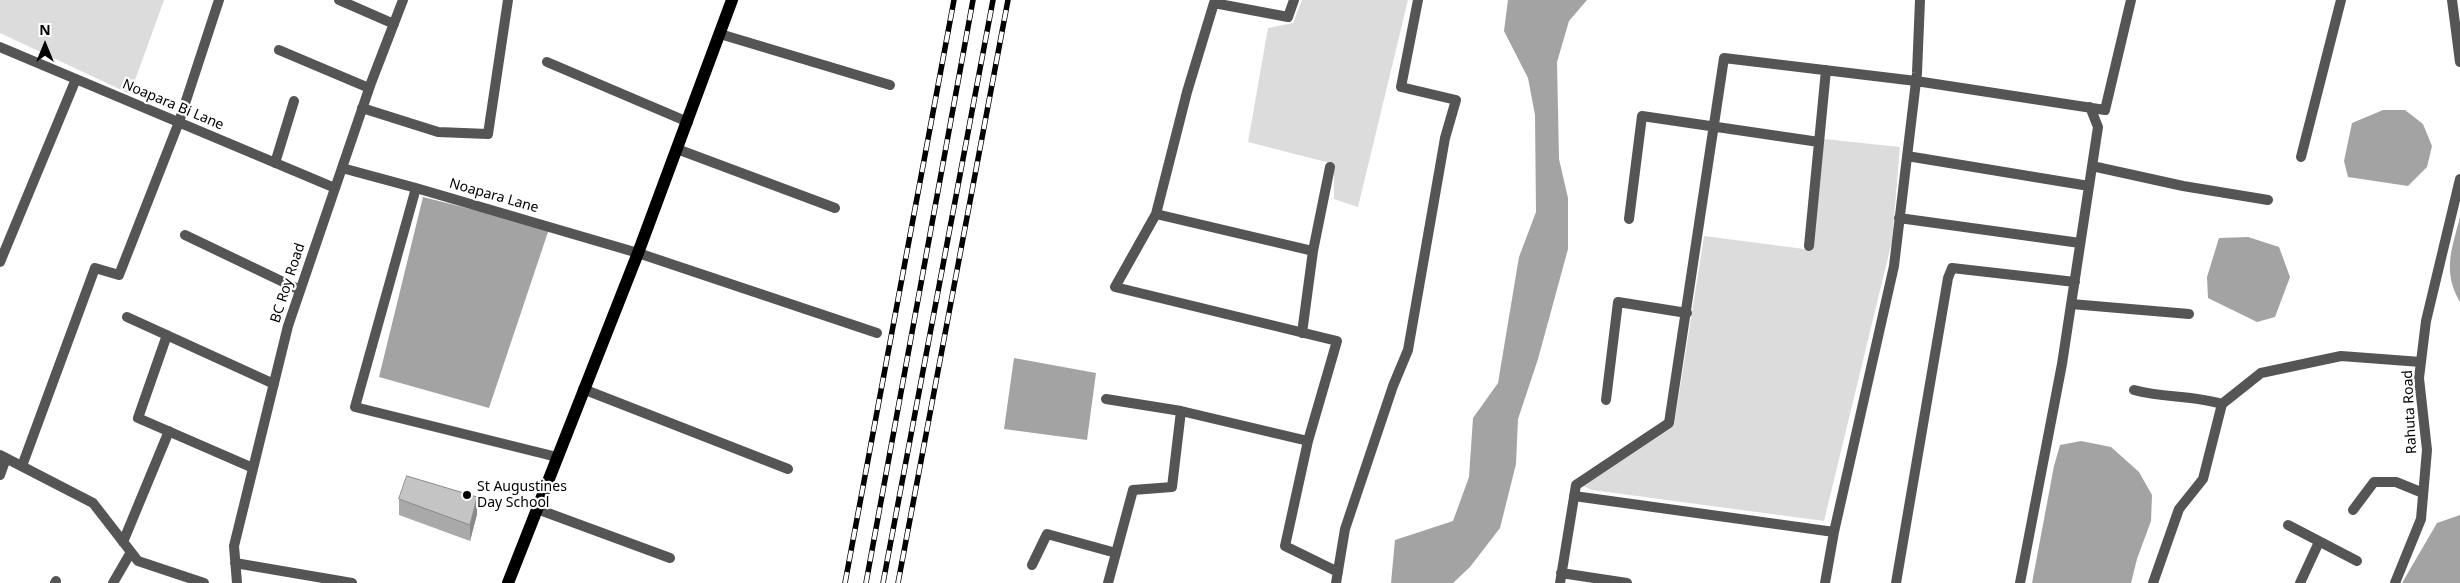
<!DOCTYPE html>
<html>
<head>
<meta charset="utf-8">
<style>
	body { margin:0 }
	#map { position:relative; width:2460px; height:583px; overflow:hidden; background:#fff; font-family:"Noto Sans",sans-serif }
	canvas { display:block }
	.north { position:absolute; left:20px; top:20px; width:50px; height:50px; -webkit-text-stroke:4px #fff; paint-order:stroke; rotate:0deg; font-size:14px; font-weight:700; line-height:20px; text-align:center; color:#000 }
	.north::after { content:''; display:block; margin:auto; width:18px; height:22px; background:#000; clip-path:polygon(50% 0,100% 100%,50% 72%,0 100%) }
</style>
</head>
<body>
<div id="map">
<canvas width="2460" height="583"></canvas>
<div class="north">N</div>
</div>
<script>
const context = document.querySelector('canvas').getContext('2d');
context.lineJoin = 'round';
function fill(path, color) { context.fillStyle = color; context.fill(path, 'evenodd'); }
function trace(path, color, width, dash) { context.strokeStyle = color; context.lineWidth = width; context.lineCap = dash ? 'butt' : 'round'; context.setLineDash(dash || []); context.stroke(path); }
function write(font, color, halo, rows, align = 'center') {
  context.font = font + ' "Noto Sans",sans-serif'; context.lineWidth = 4.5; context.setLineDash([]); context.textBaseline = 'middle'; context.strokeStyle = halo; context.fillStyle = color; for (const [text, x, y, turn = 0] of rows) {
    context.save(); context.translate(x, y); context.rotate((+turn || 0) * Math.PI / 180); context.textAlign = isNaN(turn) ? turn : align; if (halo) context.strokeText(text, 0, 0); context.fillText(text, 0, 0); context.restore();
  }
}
fill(new Path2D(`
	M0,0H164L130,94L0,33Z
	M1302,0H1408L1358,207L1334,199V164L1248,142L1268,28L1293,23Z
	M1824,139L1900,147L1892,241L1824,521L1592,490L1583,486L1674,426L1704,236L1812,250Z`), '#dcdcdc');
fill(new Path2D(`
	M1508,0H1587L1569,21L1557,62L1559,159L1568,198V249L1538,359L1518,419L1516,464L1500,528L1470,567L1453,583H1391L1395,540L1453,521L1469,477L1473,418L1498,383L1519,257L1536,212L1535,115L1528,78L1504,31Z
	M2383,110H2405L2423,124L2432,146L2427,167L2408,186L2348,177L2344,161L2352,123Z
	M423,197L549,229L489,408L379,377Z
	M2460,217V302C2442,271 2452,249 2460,217Z
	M2248,237L2279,247L2290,277L2275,317L2257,322L2208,298L2207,277L2219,238Z
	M1014,358L1096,373L1087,440L1004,429Z
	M2081,441L2111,447L2139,472L2152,495L2151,521L2137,559L2131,583H2032L2054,466L2060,445Z
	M2460,515V583H2402L2437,523Z`), '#a3a3a3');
trace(new Path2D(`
	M339,0L394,24
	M2452,0L2460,62
	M720,34L890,85
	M0,47L335,188
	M279,50L369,88
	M547,62L688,122
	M362,108L438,132L488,134L508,0
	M677,149L835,208
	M1907,156L2089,186
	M2301,157L2341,0
	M275,163L294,101
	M2092,166L2183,186L2268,200
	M342,168L416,188L638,253L877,333
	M416,188L355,407L557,457
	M1156,214L1187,92L1214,3L1288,17L1294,0
	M1899,218L2080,243
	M1629,219L1642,116L1819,142
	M185,235L300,290
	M1809,246L1826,70
	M1313,251L1156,214L1115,287L1337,341L1308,441L1285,546L1338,572
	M0,262L76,79
	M2071,304L2189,314
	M127,317L274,384
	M1302,333L1313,251L1330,167
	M167,335L138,418L253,468
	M583,389L788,469
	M2134,390C2163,398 2193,395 2222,404
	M1106,399L1181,411L1308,441
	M1606,400L1618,302L1687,313
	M0,455L93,503L138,561L204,583
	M22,466L95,268L119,275L179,122L219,0
	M0,475L6,458
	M1574,496L1834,532
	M537,509L670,558
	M2353,510L2374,482H2396L2423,493
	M2288,525L2357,561
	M123,542L169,431
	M235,563L352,583
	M1032,565L1047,534L1116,553
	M1561,573L1627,583
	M55,583L56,581
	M113,583L131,552
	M237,583L234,546L288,326L371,83L403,0
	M1108,583L1133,490L1172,487L1181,411
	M1336,583L1345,529L1393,386L1408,350L1445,138L1456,100L1401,87L1418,0
	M1560,583L1576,485L1669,423L1724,58L1916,81L2105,110L2131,0
	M1825,583L1834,532L1894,266L1917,73L1920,0
	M1896,583L1948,278L1952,268L2075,282
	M2020,583L2062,364L2098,127L2090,107
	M2153,583L2179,509L2203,479L2222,404L2261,373L2341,356L2421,362
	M2300,583L2319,542
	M2395,583L2421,519L2427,450L2419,378L2426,321L2460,179`), '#555', 10);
trace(new Path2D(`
	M508,583L638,253L732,0`), '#000', 12);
const rail = new Path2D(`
	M845,583L954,0
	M866,583L973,0
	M883,583L993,0
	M898,583L1008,0`);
trace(rail, '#000', 5.5);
trace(rail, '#fff', 4, [11]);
fill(new Path2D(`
	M399,499L477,514L470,541L399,515Z`), '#a9a9a9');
fill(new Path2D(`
	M477,497V514L470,541V525Z`), '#898989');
const building = new Path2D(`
	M407,476L477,497L470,525L399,499Z`);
fill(building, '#c4c4c4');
trace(building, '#898989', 1);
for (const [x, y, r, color] of [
	[467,495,5,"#000"]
]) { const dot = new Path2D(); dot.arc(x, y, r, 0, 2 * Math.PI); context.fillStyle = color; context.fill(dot); trace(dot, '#fff', 2); }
write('14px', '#000', '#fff', [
	["Noapara Bi Lane",173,105,23],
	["Noapara Lane",494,196,16],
	["BC Roy Road",288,283,-72],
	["Rahuta Road",2410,412,-93]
]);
write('14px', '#000', '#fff', [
	["St Augustines",477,487],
	["Day School",477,503]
], 'left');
</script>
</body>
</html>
